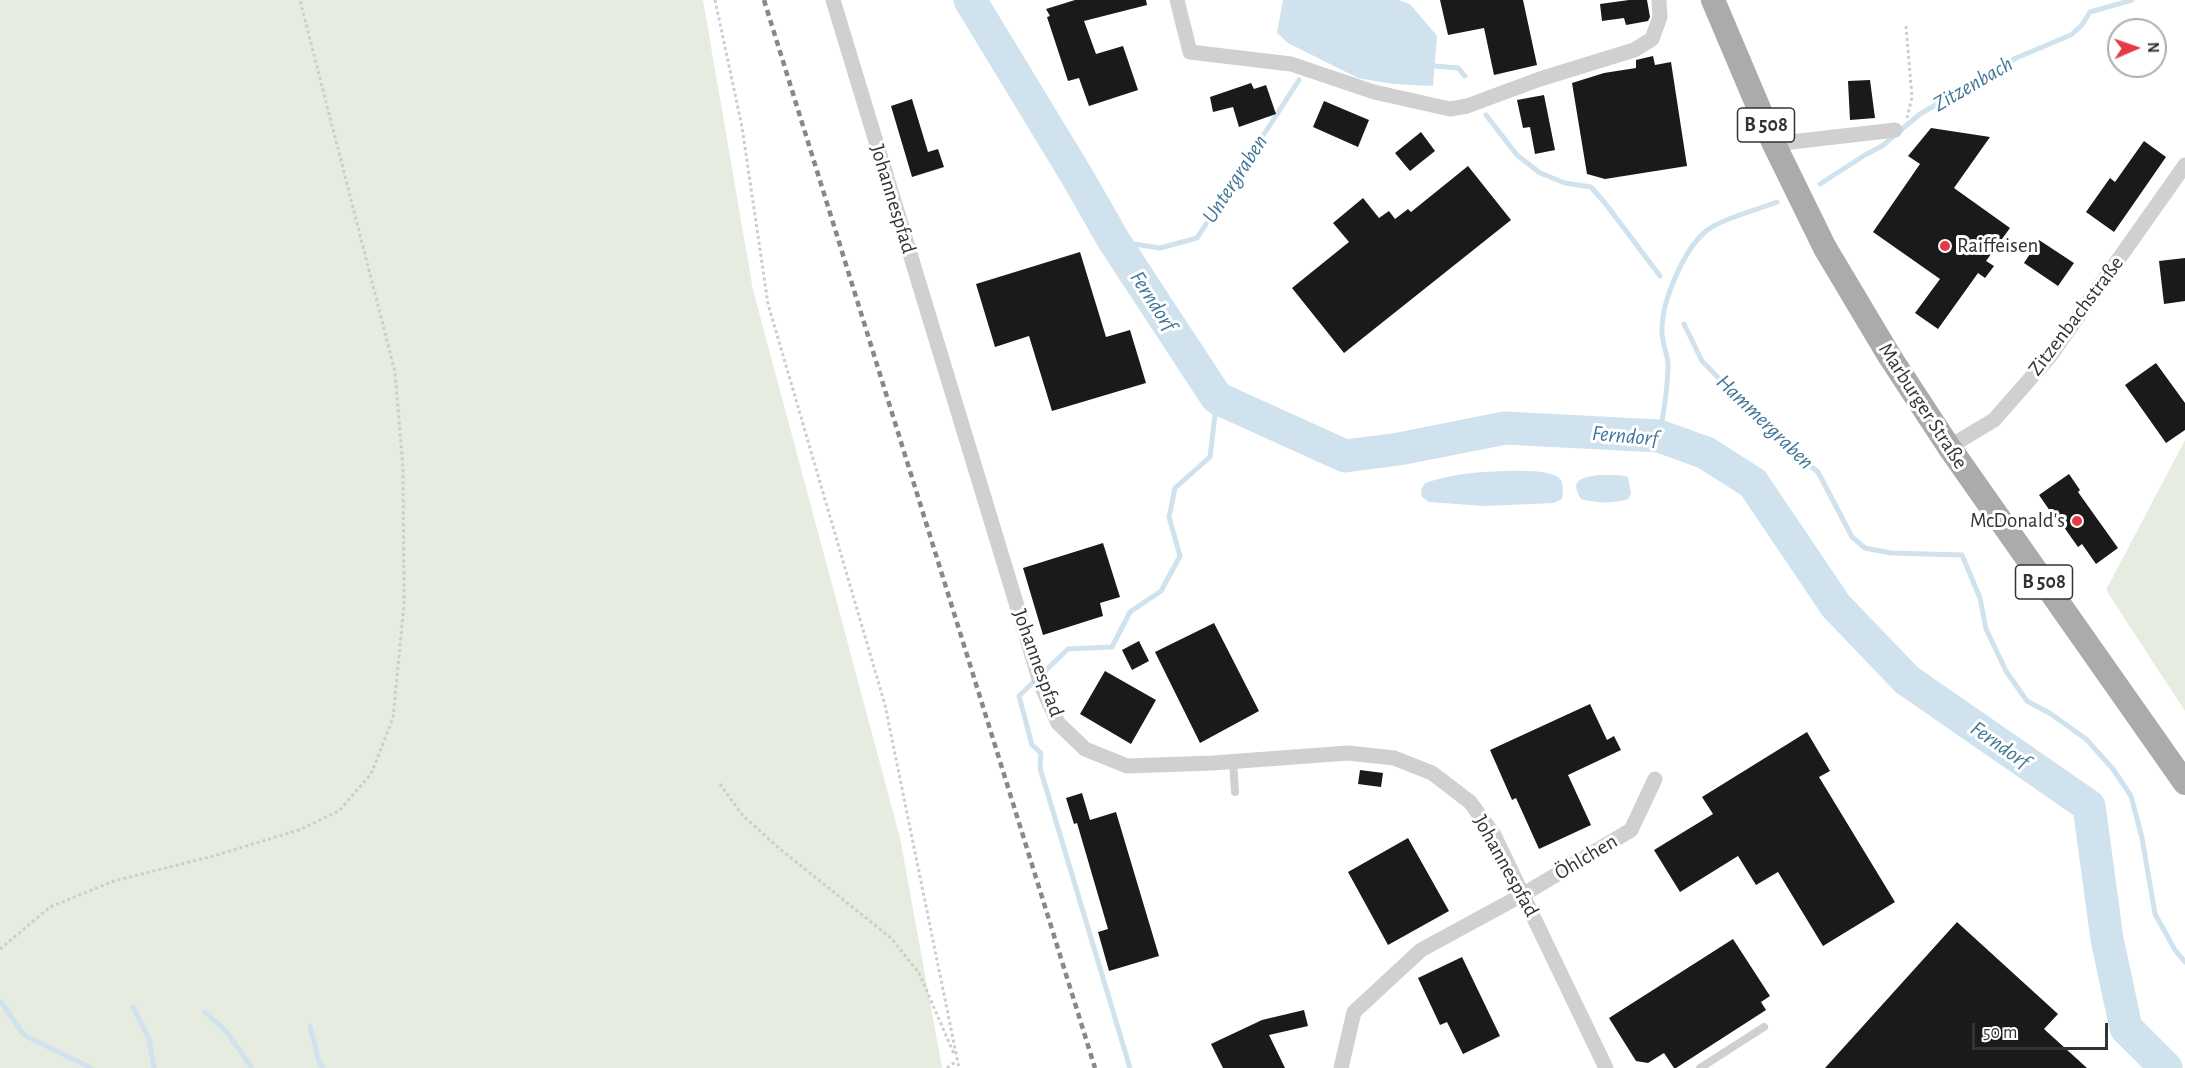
<!DOCTYPE html>
<html>
<head>
<meta charset="utf-8">
<style>
	body { margin:0 }
	#map { position:relative; width:2185px; height:1068px; overflow:hidden; background:#fff; font-family:"Alegreya Sans",sans-serif }
	canvas { display:block }
	.north { position:absolute; left:2107px; top:18px; width:60px; height:60px; box-sizing:border-box; background:#fff; border:2px solid #adadad; border-radius:50%; rotate:88deg; font-size:16px; font-weight:700; line-height:24px; text-align:center; color:#333 }
	.north::after { content:''; display:block; margin:auto; width:21px; height:27px; background:#e63946; clip-path:polygon(50% 0,100% 100%,50% 72%,0 100%) }
	.scale { position:absolute; left:1972px; top:1023px; width:136px; height:27px; box-sizing:border-box; border:3px solid #333; border-top:0; padding-left:8px; font-size:18px; line-height:21px; white-space:nowrap; color:#333; -webkit-text-stroke:4px #fff; paint-order:stroke }
</style>
</head>
<body>
<div id="map">
<canvas width="2185" height="1068"></canvas>
<div class="north">N</div>
<div class="scale">50 m</div>
</div>
<script>
const context = document.querySelector('canvas').getContext('2d');
context.lineJoin = 'round';
function fill(path, color) { context.fillStyle = color; context.fill(path, 'evenodd'); }
function trace(path, color, width, dash) { context.strokeStyle = color; context.lineWidth = width; context.lineCap = dash ? 'butt' : 'round'; context.setLineDash(dash || []); context.stroke(path); }
function write(font, color, halo, rows, align = 'center') {
  context.font = font + ' "Alegreya Sans",sans-serif'; context.lineWidth = 6; context.setLineDash([]); context.textBaseline = 'middle'; context.strokeStyle = halo; context.fillStyle = color; for (const [text, x, y, turn = 0] of rows) {
    context.save(); context.translate(x, y); context.rotate((+turn || 0) * Math.PI / 180); context.textAlign = isNaN(turn) ? turn : align; if (halo) context.strokeText(text, 0, 0); context.fillText(text, 0, 0); context.restore();
  }
}
fill(new Path2D(`
	M0,0H703L753,290L900,838L942,1068H0Z
	M2185,440V711L2106,590Z`), '#e6ecdf');
fill(new Path2D(`
	M1283,0H1399L1410,4L1437,36L1433,86L1393,84L1358,78L1288,43L1277,33Z
	M1504,471C1517,471 1553,469 1561,480C1564,485 1563,493 1562,499L1554,503L1484,506L1429,502L1422,497L1421,490L1425,483C1451,474 1477,472 1504,471Z
	M1598,475H1620L1628,477L1631,494L1628,499C1612,504 1597,503 1581,499C1569,479 1582,478 1598,475Z`), '#cfe2ee');
trace(new Path2D(`
	M1435,66L1458,68L1465,76
	M1486,115L1517,155L1540,173L1565,183L1591,187L1605,203L1660,276
	M1820,184L1865,155L1882,146L1920,114L2016,58L2071,35L2082,25L2090,12L2132,0
	M1114,241L1160,248L1197,238L1299,80
	M1684,324L1702,361L1787,448L1818,472L1852,537L1865,548L1891,553L1962,555L1980,598L1986,629L2006,671L2027,701L2051,714L2086,739L2113,769L2131,796L2142,838L2155,914L2175,950L2185,962
	M1659,436C1664,412 1668,387 1668,363C1667,353 1662,342 1662,332C1661,303 1683,251 1705,232C1720,219 1757,210 1777,202
	M1,1002L24,1035L91,1068
	M133,1007L149,1039L154,1068
	M205,1012L226,1031L252,1068
	M310,1026L319,1062L323,1068
	M1130,1068L1040,768L1041,753L1032,745L1019,696L1068,649L1112,647L1130,612L1161,591L1180,556L1169,517L1175,488L1210,457L1217,398`), '#cfe2ee', 5);
trace(new Path2D(`
	M970,0L1078,178L1114,241L1217,398L1345,456L1399,449L1505,428L1659,436L1706,453L1753,483L1836,606L1907,680L2089,806L2107,939L2126,1028L2166,1068`), '#cfe2ee', 33);
fill(new Path2D(`
	M1075,0H1146L1147,5L1084,21L1096,54L1123,46L1138,90L1089,106L1079,78L1068,81L1047,17L1050,16L1046,9Z
	M1440,0H1523L1537,65L1494,75L1484,28L1448,35Z
	M1629,0H1647L1650,17L1648,21L1626,25L1624,18L1602,21L1600,4Z
	M1653,56L1655,65L1671,62L1687,166L1605,179L1587,174L1572,83L1604,73L1636,68V60Z
	M1870,80L1875,118L1850,120L1848,81Z
	M1251,83L1254,89L1266,85L1276,114L1239,127L1233,107L1213,112L1210,97Z
	M1544,95L1555,150L1535,154L1530,127L1523,128L1517,100Z
	M912,99L928,152L938,149L944,167L912,177L891,106Z
	M1324,101L1369,120L1358,147L1313,127Z
	M1931,128L1990,137L1954,188L2010,228L1986,261L1994,266L1985,278L1978,273L1938,329L1915,313L1940,279L1873,232L1920,164L1908,156Z
	M1421,132L1435,151L1410,171L1395,153Z
	M2144,141L2166,157L2114,232L2086,212L2110,178L2115,182Z
	M1468,166L1511,220L1344,353L1292,288L1349,242L1333,223L1363,198L1379,218L1389,211L1395,219L1408,209L1411,212Z
	M2039,240L2074,263L2058,286L2024,263Z
	M1080,252L1106,337L1130,330L1146,383L1052,411L1029,336L995,347L976,284Z
	M2185,258V301L2164,304L2159,261Z
	M2156,363L2185,403V430L2166,443L2125,385Z
	M2069,474L2080,490L2078,492L2118,548L2096,564L2082,544L2078,547L2061,523L2059,524L2039,495Z
	M1103,543L1120,597L1100,603L1103,616L1043,635L1023,568Z
	M1214,623L1259,711L1200,743L1155,652Z
	M1139,641L1149,661L1132,670L1122,650Z
	M1105,671L1156,700L1131,744L1080,714Z
	M1590,704L1607,740L1614,736L1621,750L1568,775L1591,825L1539,849L1516,798L1512,800L1490,750Z
	M1807,732L1830,771L1819,777L1895,902L1823,946L1778,872L1756,885L1738,856L1680,892L1654,850L1713,814L1702,797Z
	M1360,770L1383,773L1381,787L1358,784Z
	M1082,793L1090,820L1116,812L1159,956L1109,971L1098,932L1108,929L1077,823L1074,824L1066,798Z
	M1408,838L1449,911L1388,945L1348,872Z
	M1957,922L2058,1014L2044,1029L2087,1068H1825Z
	M1733,939L1770,996L1761,1002L1766,1010L1676,1068H1674L1664,1053L1648,1063L1636,1061L1609,1018Z
	M1462,957L1500,1036L1463,1054L1447,1022L1440,1025L1418,978Z
	M1304,1010L1308,1026L1269,1035L1285,1068H1223L1211,1044L1262,1020Z`), '#1a1a1a');
trace(new Path2D(`
	M715,0L742,127L768,304L885,705L959,1068
	M1906,26L1912,97L1907,118
	M720,784L743,816L780,849L891,938L919,973L954,1054
	M0,949L50,907L114,881L217,855L299,830L339,811L371,774L393,718L404,604L403,468L395,372L300,0
	M947,1068L957,1061`), '#cdcdcd', 3, [3, 3]);
trace(new Path2D(`
	M1233,761L1235,792
	M1700,1068L1764,1027`), '#d0d0d0', 8);
trace(new Path2D(`
	M833,0L1041,685L1058,723L1085,749L1127,766L1213,763L1348,753L1394,758L1432,773L1470,802L1494,835L1606,1068
	M1177,0L1190,52L1291,64L1374,92L1450,109L1467,106L1540,79L1634,50L1652,39L1660,17L1659,0
	M1774,144L1895,130
	M1949,447L1994,420L2051,355L2185,165
	M1341,1068L1354,1012L1421,950L1524,894L1631,830L1655,779`), '#d0d0d0', 15);
trace(new Path2D(`
	M1713,0L1774,144L1825,248L1890,357L1949,447L2185,783`), '#ababab', 24);
trace(new Path2D(`
	M764,0L1095,1068`), '#888', 4.5, [6, 4.5]);
for (const [x, y, r, color] of [
	[1945,246,6,"#e63946"],
	[2077,521,6,"#e63946"]
]) { const dot = new Path2D(); dot.arc(x, y, r, 0, 2 * Math.PI); context.fillStyle = color; context.fill(dot); trace(dot, '#fff', 2); }
for (const [x, y, w] of [
	[1766,125,57],
	[2044,582,57]
]) { const box = new Path2D(); box.roundRect(x - w / 2, y - 17, w, 34, 4.5); context.fillStyle = '#fff'; context.fill(box); trace(box, '#333', 1.5); }
write('bold 20px', '#333', null, [
	["B 508",1766,125],
	["B 508",2044,582]
]);
write('21px', '#333', '#fff', [
	["Johannespfad",893,199,73],
	["Zitzenbachstraße",2076,316,-53],
	["Marburger Straße",1923,406,57],
	["Johannespfad",1038,663,70],
	["Öhlchen",1586,857,-31],
	["Johannespfad",1506,866,61]
]);
write('21px', '#333', '#fff', [
	["Raiffeisen",1957,246],
	["McDonald's",2065,521,"right"]
], 'left');
write('italic 22px', '#3f7597', '#fff', [
	["Zitzenbach",1973,84,-30],
	["Untergraben",1235,179,-57],
	["Ferndorf",1153,301,57],
	["Hammergraben",1765,422,44],
	["Ferndorf",1625,436,5],
	["Ferndorf",2000,745,35]
]);
</script>
</body>
</html>
